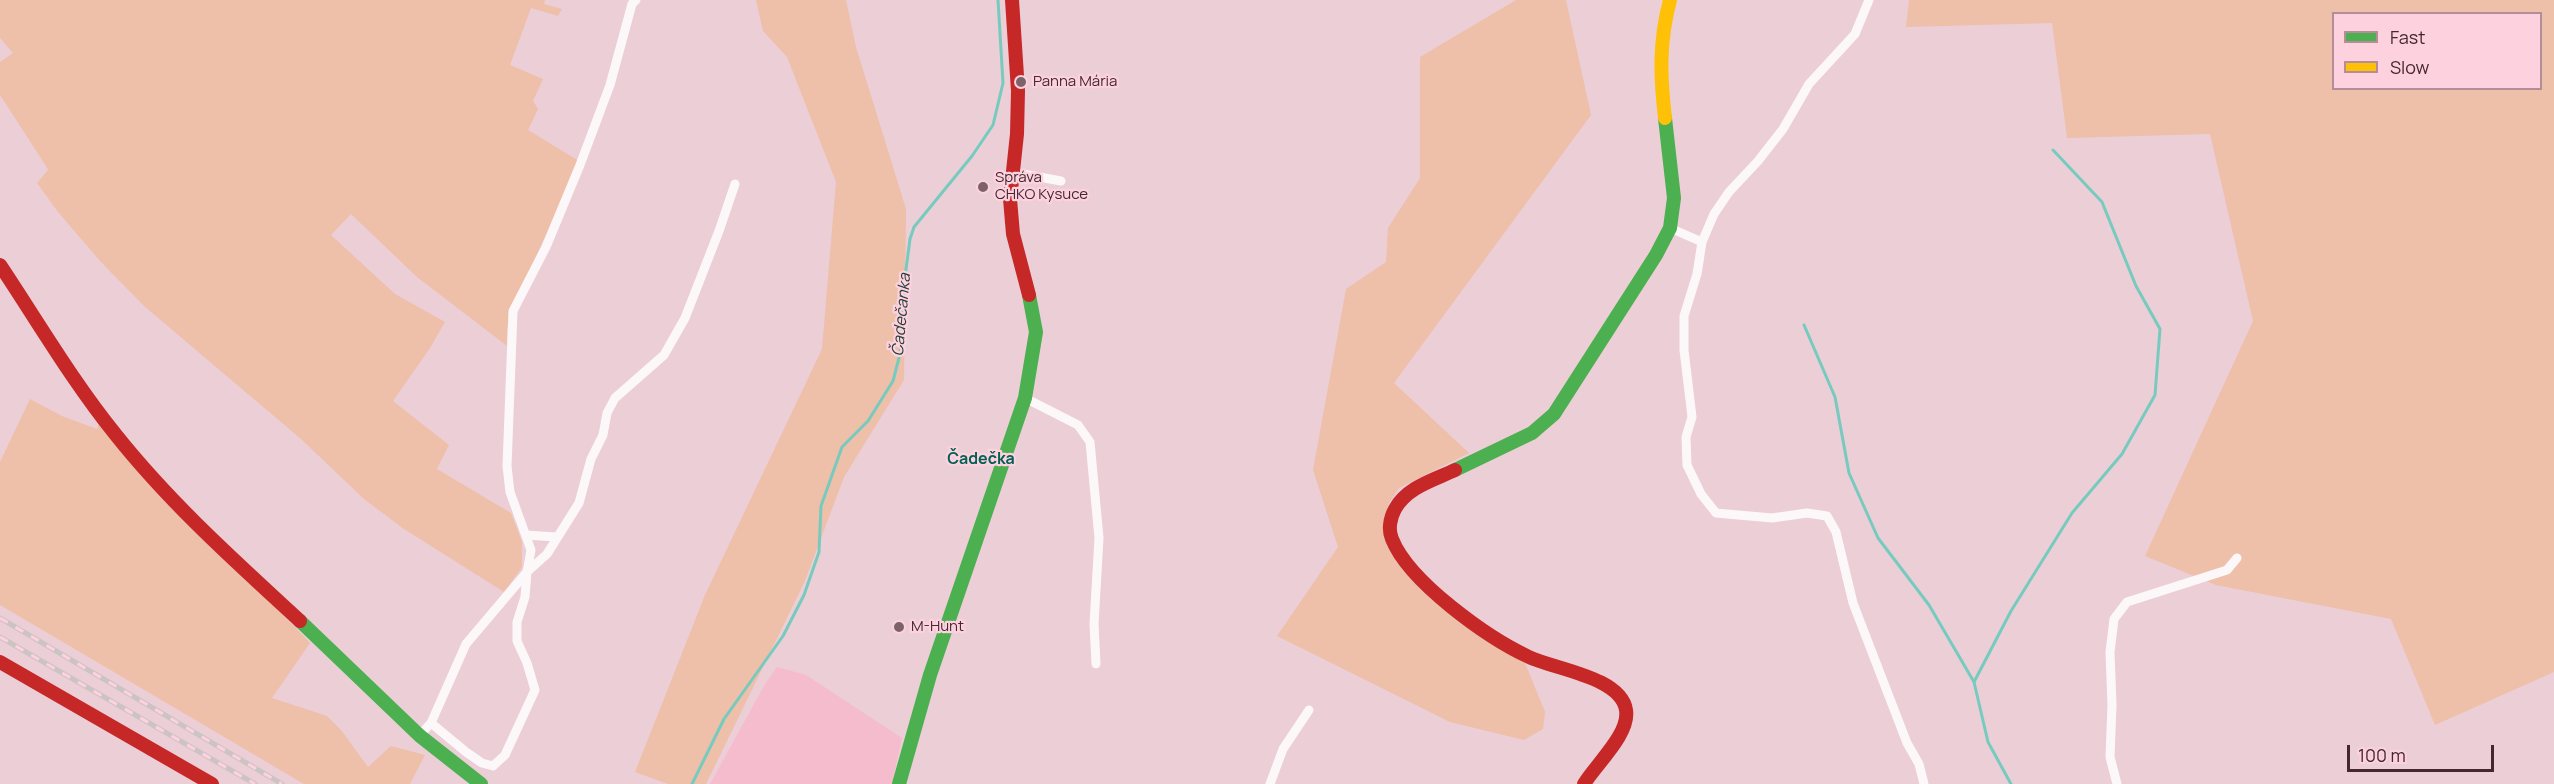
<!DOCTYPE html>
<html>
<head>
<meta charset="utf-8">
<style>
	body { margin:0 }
	#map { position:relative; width:2554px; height:784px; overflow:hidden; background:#ecced7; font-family:Manrope,sans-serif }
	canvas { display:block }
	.legend { position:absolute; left:2332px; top:12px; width:210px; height:78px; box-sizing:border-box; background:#fdd2de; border:2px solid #b38e98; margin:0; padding:8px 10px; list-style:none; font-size:18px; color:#432830 }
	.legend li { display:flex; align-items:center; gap:12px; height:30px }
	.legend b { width:30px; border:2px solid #b38e98 }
	.scale { position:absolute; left:2347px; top:745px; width:147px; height:27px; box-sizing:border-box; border:3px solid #432830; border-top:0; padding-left:8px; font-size:18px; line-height:21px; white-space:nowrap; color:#432830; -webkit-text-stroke:4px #fdd2de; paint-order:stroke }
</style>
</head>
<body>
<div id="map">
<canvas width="2554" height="784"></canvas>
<ul class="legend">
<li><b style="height:8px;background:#4caf50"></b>Fast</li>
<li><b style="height:8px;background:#ffc107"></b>Slow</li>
</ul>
<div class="scale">100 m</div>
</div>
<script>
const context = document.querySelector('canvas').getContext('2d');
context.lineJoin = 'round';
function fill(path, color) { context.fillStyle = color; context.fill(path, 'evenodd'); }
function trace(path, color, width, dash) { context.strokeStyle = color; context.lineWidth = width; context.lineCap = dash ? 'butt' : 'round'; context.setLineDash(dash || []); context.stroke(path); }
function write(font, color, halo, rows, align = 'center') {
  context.font = font + ' Manrope,sans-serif'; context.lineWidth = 4.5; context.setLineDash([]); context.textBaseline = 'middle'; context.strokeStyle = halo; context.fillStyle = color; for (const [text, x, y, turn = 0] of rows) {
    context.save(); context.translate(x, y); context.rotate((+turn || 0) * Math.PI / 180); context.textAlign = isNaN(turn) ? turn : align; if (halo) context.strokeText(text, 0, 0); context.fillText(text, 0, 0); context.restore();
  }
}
fill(new Path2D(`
	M777,667L806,675L902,738L892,784H710L765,684Z`), '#f4bccd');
fill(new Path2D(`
	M0,0H545L544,4L562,9L558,16L531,8L510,65L543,79L533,101L538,109L528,130L579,161L511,312L507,329V346L417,277L351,214L331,235L395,294L445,322L430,348L393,401L449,445L437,469L511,513L522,542V567L504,592L404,529L364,499L301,439L144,306L101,262L58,212L37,183L48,170L46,166L0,95V62L13,53L0,38Z
	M756,0H846L856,47L906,209L904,380L844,477L805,581L706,784H668L635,772L705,595L822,349L836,182L787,57L763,31Z
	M1516,0H1566L1591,115L1394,383L1469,453L1399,488L1389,503L1383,523L1389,550L1410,571L1523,658L1545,712L1543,729L1524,740L1450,722L1277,636L1338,547L1313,470L1346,289L1386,262L1388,228L1420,178V57Z
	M1909,0H2554V672L2435,725L2391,619L2216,585L2145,556L2253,321L2210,134L2067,138L2052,23L1906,27ZM2334,14H2540V88H2334Z
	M30,399L62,416L97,429L100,421L310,643L272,698L327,716L341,730L368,767L391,746L425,755L410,784H304L0,605V462Z`), '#eebfa9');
trace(new Path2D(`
	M1804,325L1835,397L1849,473L1878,538L1929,605L1974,682L1988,742L2011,784
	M1974,682L2011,611L2072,513L2122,454L2155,395L2160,329L2136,286L2102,202L2053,150
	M692,784L724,719L783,636L804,595L819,552L821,506L842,447L868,421L893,381L900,354L905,277L910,239L914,227L972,156L993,125L1003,83L998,0`), '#76cbbe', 3);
trace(new Path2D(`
	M1869,0L1855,34L1809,84L1783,129L1758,161L1729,192L1714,214L1702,242L1697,274L1684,316V350L1692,417L1686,437L1687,465L1701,494L1716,513L1772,518L1807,513L1827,516L1836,532L1853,603L1907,743L1919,764L1924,784
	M1012,172L1061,181
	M1670,228L1702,242
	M1025,398L1078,425L1090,442L1099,538L1094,624L1096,664
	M526,535L556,537
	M431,723L466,752L482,763L493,766L505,755L535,690L527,663L517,641V622L525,597L527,572L547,554L579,503L591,459L603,435L607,413L615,398L664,355L685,318L719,231L735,184
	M421,734L431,723L466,644L527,572L531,550L510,492L507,466L513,311L546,247L580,165L610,85L632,4L636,0
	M1270,784L1283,749L1309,710
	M2117,784L2110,757L2112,705L2110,652L2114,619L2127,602L2227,570L2237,558`), '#fcf8f9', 9);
trace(new Path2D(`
	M1455,470L1532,433L1554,414L1656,255L1670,228L1674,198L1665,118
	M300,621L420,736L481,784
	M899,784L930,675L1025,398L1036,332L1029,295`), '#4caf50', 14);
trace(new Path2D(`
	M1665,118C1660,75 1659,42 1670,0`), '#ffc107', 14);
trace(new Path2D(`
	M1012,0L1018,91L1017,134L1010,199L1013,234L1029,295
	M0,265C38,322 73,382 116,435C171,504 236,562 300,621
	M1455,470C1434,480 1407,487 1395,509C1390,518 1388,530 1392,539C1409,582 1488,638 1529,657C1554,669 1621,677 1626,710C1630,734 1596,764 1584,784
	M0,662L212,784`), '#c62828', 14);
const rail = new Path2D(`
	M0,618L282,784
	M0,637L255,784`);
trace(rail, '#ccc3c5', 5);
trace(rail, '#fdd2de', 3, [9]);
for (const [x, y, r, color] of [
	[1021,82,6,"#7e626a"],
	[983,187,6,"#7e626a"],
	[899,627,6,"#7e626a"]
]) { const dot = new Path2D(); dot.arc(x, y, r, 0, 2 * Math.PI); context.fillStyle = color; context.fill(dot); trace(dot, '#fdd2de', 2); }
write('15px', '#432830', '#fdd2de', [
	["Panna Mária",1033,82],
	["Správa",995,178],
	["CHKO Kysuce",995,195],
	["M-Hunt",911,627]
], 'left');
write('italic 16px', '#233f39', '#fdd2de', [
	["Čadečanka",902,315,-85]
]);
write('bold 16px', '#026154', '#fdd2de', [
	["Čadečka",981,460]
]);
</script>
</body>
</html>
